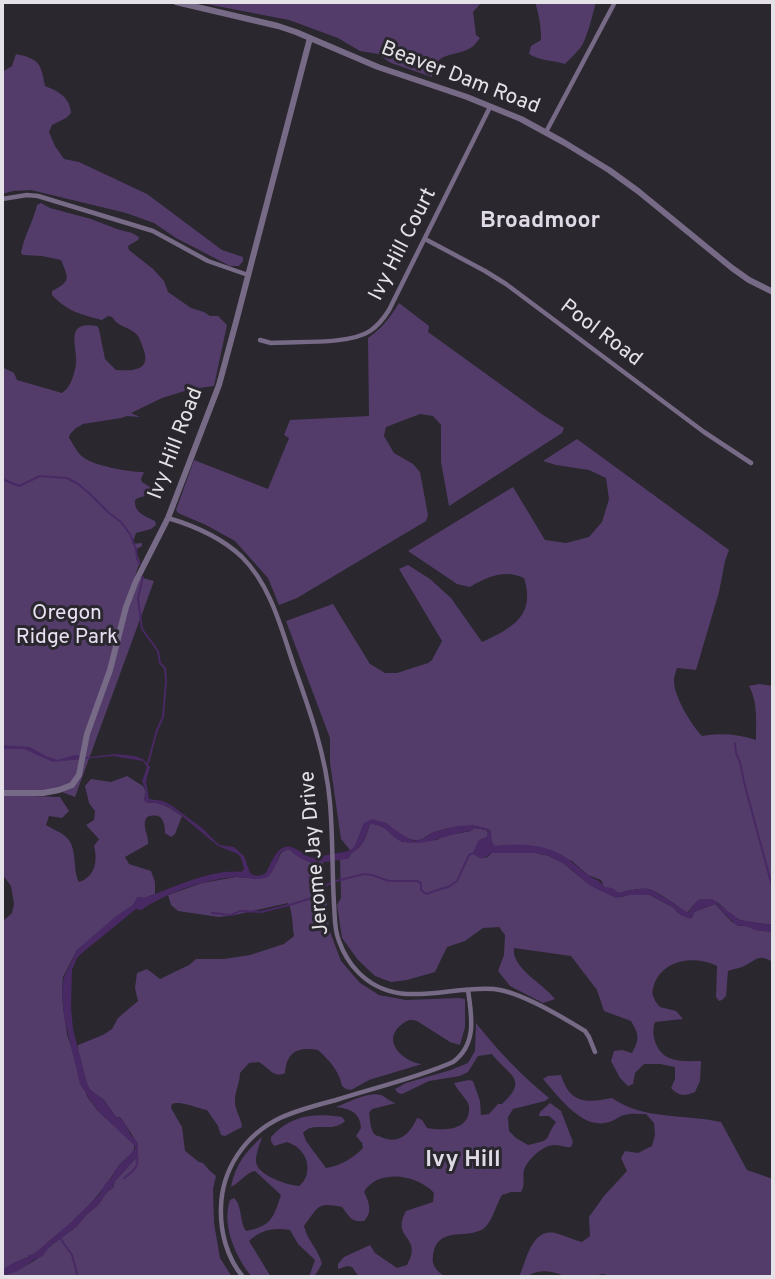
<!DOCTYPE html>
<html>
<head>
<meta charset="utf-8">
<style>
	body { margin:0 }
	#map { position:relative; width:775px; height:1279px; overflow:hidden; background:#2a272e; font-family:Overpass,sans-serif }
	canvas { display:block }
	.frame { position:absolute; inset:0; border:4px solid #e5e2e7; pointer-events:none }
</style>
</head>
<body>
<div id="map">
<canvas width="775" height="1279"></canvas>
<div class="frame"></div>
</div>
<script>
const context = document.querySelector('canvas').getContext('2d');
context.lineJoin = 'round';
function fill(path, color) { context.fillStyle = color; context.fill(path, 'evenodd'); }
function trace(path, color, width, dash) { context.strokeStyle = color; context.lineWidth = width; context.lineCap = dash ? 'butt' : 'round'; context.setLineDash(dash || []); context.stroke(path); }
function write(font, color, halo, rows, align = 'center') {
  context.font = font + ' Overpass,sans-serif'; context.lineWidth = 6; context.setLineDash([]); context.textBaseline = 'middle'; context.strokeStyle = halo; context.fillStyle = color; for (const [text, x, y, turn = 0] of rows) {
    context.save(); context.translate(x, y); context.rotate((+turn || 0) * Math.PI / 180); context.textAlign = isNaN(turn) ? turn : align; if (halo) context.strokeText(text, 0, 0); context.fillText(text, 0, 0); context.restore();
  }
}
fill(new Path2D(`
	M196,2H482L473,12L476,35L480,38C477,41 475,45 472,47C456,58 435,49 432,77L391,63L378,54L360,51L338,38L289,20Z
	M535,2H596C593,13 587,39 581,47C576,53 570,59 565,64C553,60 540,61 529,54L531,46L541,40C541,26 539,15 535,2Z
	M16,54C39,59 41,63 45,86C58,91 70,97 71,113L66,118L52,125L49,132L55,146L64,159L79,162L147,194L222,250L243,257V261L239,266H230L176,238L154,223L126,213L31,190L13,191L2,194V72L12,66Z
	M41,203L50,208L91,219L117,229L132,233L139,237L138,240L128,246L129,250L153,269L164,281L168,292L191,308L204,312L210,316H218L227,325L214,386L191,389L162,398L131,413L140,417L127,416L121,418L83,424L76,428L70,434L69,438C73,443 77,453 83,457C94,466 129,472 144,472L141,479L142,482L153,489L154,493C145,498 141,495 135,500C134,513 145,516 155,521L156,525L151,529L136,533L132,544L142,543V546L135,550L140,561L135,576L154,581L75,797L54,789L42,791H2V367L14,373L17,380L62,393C71,387 74,375 76,364C78,347 63,320 97,326L99,329L105,359L116,370C133,371 152,371 143,348C141,343 140,337 135,333C127,326 118,327 112,317L108,316L102,320C80,314 68,312 52,295V291C72,281 68,278 61,260L42,256L23,255L21,253C24,236 33,222 37,205Z
	M399,303L429,326L428,332L543,415L564,428L562,433L449,506L441,462V425L433,416L420,414L386,427L384,436L394,453L413,464L420,472L428,515L426,521L297,598L279,605L268,578L235,541L206,525L178,513L176,510L194,460L268,489L289,438L284,435L290,420L369,416L368,338C381,329 390,318 399,303Z
	M577,439L729,550L725,561L719,592L696,670L677,668C676,672 674,676 674,680C673,695 692,726 702,736C721,733 738,734 756,740C756,722 758,702 749,686L759,684L773,686V925C763,923 747,923 738,919C720,909 722,897 698,900L687,913C681,908 654,889 648,889C640,888 627,891 619,893L604,887L601,880L588,875L572,861L527,845L494,846L491,840V831C481,822 442,827 430,834C425,837 422,841 415,840C404,840 394,829 386,823H364L354,849L350,850L341,839L330,763V738L286,621L333,604L370,664L385,673H397L428,663L432,660L442,641L399,569L408,565L430,579L451,598L482,642C512,628 536,616 524,578C505,569 487,577 470,587L457,584L408,551L513,487L545,540L566,543L589,537L602,522L609,499L606,478L589,470L556,465L543,461Z
	M127,776L143,786L146,792L144,799L148,803C162,801 171,809 182,816L175,834L171,837L165,833C165,820 161,812 147,817C141,826 149,834 148,844L125,857L129,864L151,871L155,882V894L144,898L139,897L133,905L77,950L63,977L62,991L63,1007L67,1034L87,1096L97,1110L134,1144V1150C129,1157 120,1162 116,1170C100,1195 79,1218 54,1237C46,1243 38,1253 28,1257C19,1261 8,1264 2,1273V922L12,913L14,904L11,886L2,874V795L60,797L69,811L62,818L49,816L46,825C52,829 61,832 66,837C78,847 72,869 79,882C95,877 98,861 94,846L99,839L86,825L94,820L95,811L89,803L85,786L91,779L111,782Z
	M370,823L384,827L402,842L437,840L444,836L471,831L474,828L486,830L488,833L487,837L480,840L473,853L486,858L492,853H536L549,856L563,863L586,882L621,897L628,895H650L674,908L678,913L692,918L694,912L715,904L732,922L739,926H747L755,930L773,932V962C758,954 758,959 746,965C741,968 733,969 728,971L726,996L722,1000L719,1001L716,997L717,966C696,955 665,959 655,982C653,988 651,993 654,998C655,1002 658,1004 660,1007L676,1011L683,1019L655,1022C650,1035 657,1055 672,1059C681,1062 692,1061 701,1061L700,1081L695,1092C684,1096 680,1097 671,1088L675,1079V1067L660,1064H644L635,1073L633,1084L628,1086L620,1078L611,1061L614,1051L622,1050L632,1053C640,1038 639,1035 631,1021L604,1011L597,990L571,956L514,948C511,968 544,984 555,999L543,1003L510,986L498,971L504,955L505,935L499,927L483,928L465,941L447,947L435,972L407,980L391,982L375,976L358,960L342,938L337,905L341,898L340,859L349,858L351,853C363,848 367,835 370,823Z
	M288,849C300,854 306,867 323,861L329,929L341,961L360,983L379,995L406,1000L458,998L465,999V1027L460,1045L450,1042L417,1021C410,1019 407,1020 401,1025C381,1041 403,1062 422,1064L369,1080L351,1090L346,1089L342,1086C339,1071 330,1061 318,1050C298,1047 287,1051 285,1073C274,1079 268,1067 259,1062L249,1063L240,1073C240,1083 234,1093 235,1103C236,1112 241,1118 242,1127L225,1136L221,1135L218,1126L207,1110C197,1108 180,1100 172,1104L171,1108L182,1127L185,1151L199,1162L203,1163L209,1170L216,1176L213,1189L214,1223L220,1258L232,1277H5L6,1275C20,1269 40,1260 48,1248L77,1226L86,1215L98,1205L108,1191L113,1188L115,1181L136,1158L134,1138L121,1118L116,1117L104,1100L90,1090L87,1084L78,1050V1045L103,1035L112,1029L118,1018L138,1001L135,988L137,973L147,969L160,979L189,965L196,959H224L250,955L284,944L294,936C292,925 293,912 288,903L235,915L219,917L178,911L171,905L168,895L202,883L236,877L261,879L277,862L281,853Z
	M476,1023C498,1051 522,1076 549,1098L545,1101L513,1109L508,1117L509,1131L516,1138L528,1145C555,1139 543,1140 556,1122L549,1116H539L540,1112L550,1103L561,1111L573,1142L571,1147C564,1148 556,1143 549,1146C540,1148 527,1161 524,1170C522,1178 526,1184 521,1192H511L502,1195C496,1205 492,1223 483,1229C465,1240 437,1225 433,1256C431,1266 438,1273 447,1277H359L352,1267L347,1266L338,1269V1264L344,1257L370,1245L375,1253L397,1268L407,1265C424,1235 390,1240 406,1211L433,1202L434,1193C418,1175 378,1168 364,1192C369,1202 373,1212 364,1221C350,1222 350,1217 342,1207C317,1202 319,1206 304,1226C307,1240 319,1250 322,1264L314,1277H309L315,1260L298,1244L290,1230C274,1227 260,1230 249,1241L271,1277H252C236,1258 221,1225 230,1200L234,1198C243,1207 239,1221 246,1231C272,1226 273,1218 281,1195L255,1171C247,1172 239,1183 231,1187C235,1165 246,1151 262,1137C260,1144 256,1153 256,1160C255,1175 287,1185 299,1186C311,1177 310,1158 298,1148C295,1145 291,1144 287,1142L274,1146L271,1141V1137C291,1115 314,1113 342,1117L345,1121C331,1134 314,1120 303,1133L306,1141L326,1168C342,1165 352,1159 363,1148L362,1143L356,1136L361,1128C360,1112 350,1109 336,1107C348,1103 367,1091 381,1095C386,1097 390,1102 396,1103L372,1109L369,1113C370,1118 370,1125 372,1130C374,1136 376,1135 381,1137C399,1145 410,1134 417,1118L422,1120L427,1128C444,1131 471,1131 469,1106C468,1100 457,1090 454,1083L469,1080L473,1081L480,1101L481,1115L489,1114L498,1104H502C530,1079 508,1075 492,1054L478,1056L468,1072L460,1076L429,1081L402,1094L398,1093L395,1089L406,1083L451,1070L468,1063L475,1051Z
	M561,1075C570,1104 586,1103 612,1098C643,1120 685,1114 721,1122L747,1170L773,1179V1277H615L603,1274L587,1277H563L562,1275C554,1272 545,1270 537,1272C530,1274 527,1277 519,1277C526,1262 531,1228 555,1233C564,1235 573,1240 582,1242L590,1236L589,1217L604,1196L627,1171L621,1158L625,1151L638,1153L652,1146L655,1135L654,1123L646,1114C639,1114 630,1113 624,1115C618,1117 614,1121 609,1122C583,1131 558,1096 543,1079L548,1076Z`), '#533c6a');
fill(new Path2D(`
	M2,745L30,747L46,756L57,760L74,755L89,757L115,754L134,756L143,759L150,767L146,781L149,799L163,801L171,805L202,828L219,845L234,847L244,856L250,873C255,877 261,876 266,873C271,864 275,850 285,847C293,844 302,854 310,857C316,859 321,856 327,855C360,849 351,853 364,823L372,819L386,823L401,834L414,841L425,838L433,832L458,826L473,825L489,829C493,834 490,840 494,846C516,844 540,843 560,854C570,859 578,868 587,874C594,880 600,879 604,887L612,888L619,893C626,891 640,888 648,889C653,889 682,909 688,913L698,900L712,899L740,920L773,925V932L755,930L749,927L736,925L715,904L694,912L692,918L690,919L680,915L674,908L650,895H628L616,898L601,891L591,886L563,863L549,856L536,853H492C483,858 485,861 474,855V851L478,841L487,837L488,833L486,830L474,828L471,831C448,833 427,847 404,842C390,839 389,825 370,824C367,835 362,849 351,853L348,859C334,860 314,866 302,859C296,856 293,852 288,849L280,853C277,861 274,873 267,877C258,882 244,876 234,877C202,880 168,892 141,910L136,909L82,953L77,958L72,970L71,1007L73,1029L87,1084L90,1090L104,1100L116,1117L122,1119L131,1135L138,1143V1152L136,1158L115,1181L112,1189L108,1191L98,1205L86,1215L77,1226L48,1248L43,1256L35,1259L18,1271L6,1275L5,1277H2L4,1269L13,1263L28,1257V1255L34,1254L70,1223L99,1195L105,1184L112,1177L115,1170L135,1149V1146L97,1110L80,1084L64,1017L62,991L64,977L77,950L116,916L133,905L137,897L144,898C170,889 213,868 241,872L244,869L241,858L238,854L218,846L182,816L167,806L155,803L145,802L144,799L146,792L142,781L147,767L143,761L113,756L53,762L24,749H2Z`), '#482964');
trace(new Path2D(`
	M2,479L19,486L40,476L67,478L78,484L90,494L109,513L121,522L130,534L136,549L137,559L140,564
	M143,577L138,598L142,629L158,651L160,663L165,668L166,681L163,717L157,730L148,763
	M735,743L736,753L740,762L744,782L773,890
	M309,877L317,879L321,886
	M336,881L364,874L372,875L389,881H417L421,883V890L426,894L450,886L457,881L469,855L474,853
	M212,913L231,915L240,911L261,912L293,904L312,898L322,887L331,883
	M124,1178C134,1171 139,1167 137,1154
	M60,1238L72,1255L78,1277`), '#482964', 2);
trace(new Path2D(`
	M546,132L615,2
	M2,199L27,195L38,196L153,231L208,261L248,275
	M425,239L485,271L506,284L704,432L751,463
	M260,340L271,343C297,341 349,345 370,331C379,325 384,318 389,310L490,107
	M168,518C195,526 221,537 242,557C271,586 281,628 294,666C310,711 326,756 330,803C333,837 332,871 334,904C335,916 334,929 339,941C343,952 349,963 358,972C397,1012 447,985 494,989C521,992 562,1017 585,1031L589,1037L595,1052
	M243,1277C227,1258 220,1232 221,1207C222,1169 245,1135 280,1118C297,1110 317,1105 336,1100C373,1088 417,1078 453,1062C477,1044 472,1017 468,990`), '#776a86', 4.5);
trace(new Path2D(`
	M176,2L278,26L296,32L378,67L467,97L521,119L565,143L609,170L638,191L732,268L749,280L773,292
	M2,793H43L59,790L72,785L79,775L87,734L110,670L126,607L136,581L168,518L219,385L236,322L310,38`), '#776a86', 6);
write('21px', '#e5e2e7', '#2a272e', [
	["Beaver Dam Road",460,79,21],
	["Ivy Hill Court",404,245,-63],
	["Pool Road",600,334,37],
	["Ivy Hill Road",177,444,-69],
	["Jerome Jay Drive",316,853,-95]
]);
write('21px', '#e8e0f2', '#2a272e', [
	["Oregon",67,615],
	["Ridge Park",67,639]
]);
write('bold 23px', '#dfdae5', '#2a272e', [
	["Broadmoor",540,222],
	["Ivy Hill",463,1161]
]);
</script>
</body>
</html>
